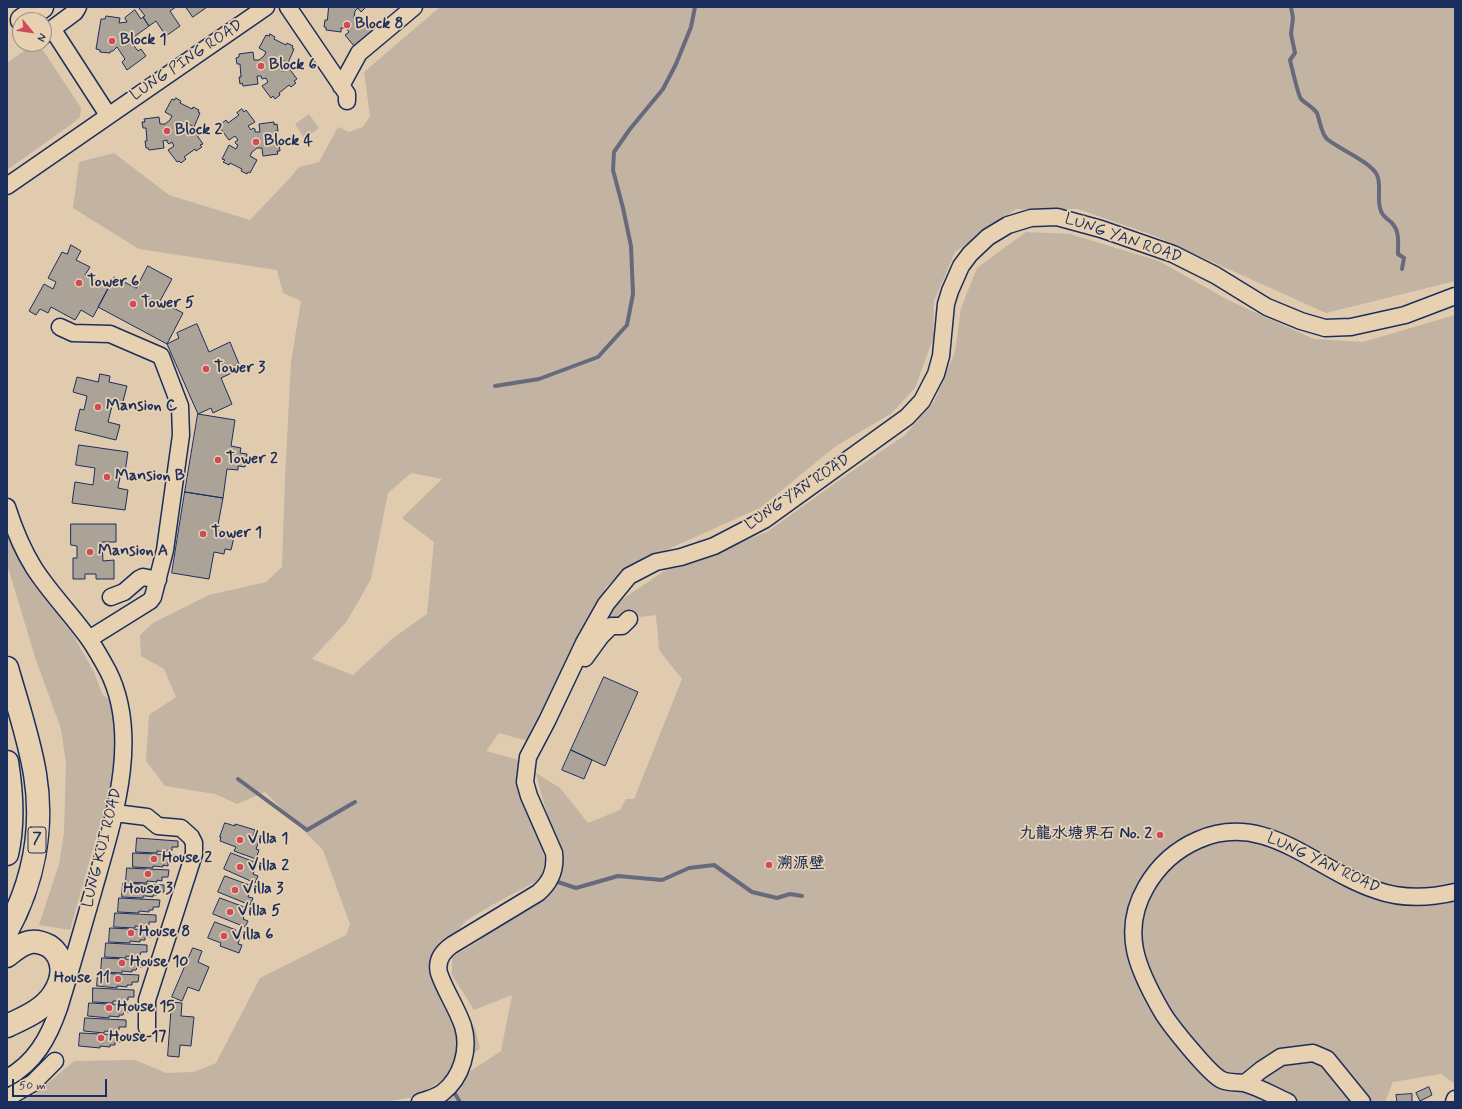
<!DOCTYPE html>
<html>
<head>
<meta charset="utf-8">
<style>
	body { margin:0 }
	#map { position:relative; width:1462px; height:1109px; overflow:hidden; background:#e0cbae; font-family:Mynerve,sans-serif }
	canvas { display:block }
	.frame { position:absolute; inset:0; border:8px solid #1b2f5e; pointer-events:none }
	.north { position:absolute; left:12px; top:12px; width:40px; height:40px; box-sizing:border-box; background:#e8d1b1; border:1px solid #969090; border-radius:50%; rotate:119deg; font-size:11px; font-weight:700; line-height:16px; text-align:center; color:#1b2f5e }
	.north::after { content:''; display:block; margin:auto; width:14px; height:18px; background:#d1495b; clip-path:polygon(50% 0,100% 100%,50% 72%,0 100%) }
	.scale { position:absolute; left:12px; top:1079px; width:95px; height:18px; box-sizing:border-box; border:2px solid #1b2f5e; border-top:0; padding-left:5px; font-size:12px; line-height:14px; white-space:nowrap; color:#1b2f5e; -webkit-text-stroke:3px #e8d1b1; paint-order:stroke }
</style>
</head>
<body>
<div id="map">
<canvas width="1462" height="1109"></canvas>
<div class="frame"></div>
<div class="north">N</div>
<div class="scale">50 m</div>
</div>
<script>
const context = document.querySelector('canvas').getContext('2d');
context.lineJoin = 'round';
function fill(path, color) { context.fillStyle = color; context.fill(path, 'evenodd'); }
function trace(path, color, width, dash) { context.strokeStyle = color; context.lineWidth = width; context.lineCap = dash ? 'butt' : 'round'; context.setLineDash(dash || []); context.stroke(path); }
function write(font, color, halo, rows, align = 'center') {
  context.font = font + ' Mynerve,"LXGW WenKai TC",sans-serif'; context.lineWidth = 3.5; context.setLineDash([]); context.textBaseline = 'middle'; context.strokeStyle = halo; context.fillStyle = color; for (const [text, x, y, turn = 0] of rows) {
    context.save(); context.translate(x, y); context.rotate((+turn || 0) * Math.PI / 180); context.textAlign = isNaN(turn) ? turn : align; if (halo) context.strokeText(text, 0, 0); context.fillText(text, 0, 0); context.restore();
  }
}
fill(new Path2D(`
	M440,7H1455V281L1326,313L1155,236L1078,209H1016L955,252L934,301L933,339L915,388L892,413L836,446L760,508L626,568L604,589L620,601L664,571L767,532L848,474L905,435L934,402L955,352L961,308L977,268L1026,232L1070,234L1159,261L1230,301L1314,339L1363,342L1455,315V1084L1441,1074L1393,1082L1385,1102H437L457,1080L501,1051L512,995L474,1010L452,975V957L474,944L560,881V852L541,794L536,773L560,788L588,823L620,810L626,799H634L682,679L659,650L656,615L600,622L528,741L499,733L486,751L519,760L518,789L540,842L545,860L541,879L492,905L467,920L435,954L454,1000L475,1028L480,1048L447,1077L415,1097L382,1102H21L35,1094L74,1061L135,1060L166,1073L194,1072L216,1063L260,978L346,935L350,924L323,850L265,792L237,804L215,794L165,786L146,761L149,715L176,697L164,669L141,656L140,635L153,623L209,595L266,582L282,567L285,478L291,362L301,301L283,293L277,270L139,249L73,208L79,162L114,153L169,195L250,220L290,178L299,167L319,162L338,127L349,132L363,127L370,116L364,72ZM411,473L442,479L402,518L434,542L427,614L393,638L353,675L312,659L347,621L371,579L388,493Z
	M27,49L43,50L81,108L80,117L73,123L7,170V63Z
	M309,114L319,128L305,139L295,124Z
	M7,533L18,558L34,585L73,635L94,672L102,694L113,703L116,718L115,771L105,821H101L70,930L39,925L59,864L64,833L66,763L61,729L36,660L7,564Z`), '#c2b3a2');
trace(new Path2D(`
	M1291,7L1293,18L1291,34L1295,53L1290,60C1292,68 1298,95 1301,99C1306,104 1313,107 1317,113C1320,121 1321,133 1327,139C1339,149 1371,162 1377,175C1382,186 1376,199 1381,211C1382,215 1387,219 1391,222C1400,231 1398,241 1398,254L1404,258L1402,269
	M495,386L539,379L598,357L627,325L633,294L631,246L623,208L613,170L614,152L630,129L663,89L676,64L691,27L695,7
	M238,779L307,830L355,802
	M552,880L576,888L618,876L662,880L689,868L714,865L752,892L777,898L790,894L802,896
	M452,1089L460,1102`), '#676a7d', 4);
const building = new Path2D(`
	M141,7H176L170,11L180,26L166,36L156,21L149,26L143,17L145,16L139,8Z
	M186,7H207L193,17Z
	M329,7H366L361,12L358,8L355,11L354,18L359,24L366,19L374,30L354,46L345,35L349,32L346,28H341V32L326,30V27H324L325,20H327Z
	M135,10L141,19L143,17L149,26L131,39L128,35L126,37L125,43L127,45L131,42L138,51L141,49L146,56L127,70L122,62L125,59L117,47L113,51H111L110,53L100,52V50L96,49L101,19H105L106,16L120,18L119,23L127,22L125,18Z
	M270,34L275,37L274,39L286,45L287,43L293,46L292,48L294,49L288,63L281,59L279,63L281,65V67L279,68L282,72L288,67L297,79L294,81L296,83L291,87L289,85L279,93L280,95L275,99L273,96L271,98L262,86L268,82L266,78L262,79L261,76H257L258,84L243,86L242,83L240,84L239,77H241L240,64H237L236,58L239,57V54L253,52L254,60H259L264,56L266,52L259,48L266,35L269,36Z
	M176,98L181,101L180,103L192,109L193,107L199,110L198,112L200,113L194,127L187,123L184,127L187,129V131L185,132L188,136L194,131L203,144L200,145L202,147L196,151L195,149L184,157L186,159L181,163L179,161L177,162L168,150L174,146L172,142L169,144L167,142V140L163,141L164,148L149,150L148,148H146L145,141H147L146,128H143L142,122H145L144,119L159,117L160,124H165L170,120L172,116L165,112L172,99L174,100Z
	M242,109L244,112L246,110L255,122L248,126L251,130L253,128L255,129V132H260L259,124L274,122V125L277,124L278,131H275L277,144H279L280,151H277L278,154L263,156L262,148H257L252,152L250,156L257,160L250,173L248,172L247,174L241,171L242,169L230,163L229,165L223,162L225,160L222,159L229,145L236,149L238,145L236,144L235,142L238,140L235,136L229,140L220,128L222,126L221,124L226,120L228,123L239,115L237,113Z
	M71,245L81,251L76,260L90,267L85,275L109,287L93,317L81,310L75,320L51,307L48,313L40,309L36,315L29,311L44,284L53,289L56,282L48,278L62,252L67,254Z
	M148,266L172,279L160,301L183,313L167,344L98,307L114,277L136,288Z
	M197,324L209,352L230,342L239,364L234,366L236,371L221,378L232,404L213,413L211,408L198,414L167,344L179,338L177,333Z
	M100,374L110,376L109,382L127,386L122,405L113,402L108,422L120,425L116,440L75,430L80,409L84,410L87,396L73,392L77,377L98,382Z
	M198,414L235,420L231,446L241,448L240,453L247,454L245,467L238,466V470L227,469L223,498L185,492Z
	M79,445L128,452L125,472H121L118,488L128,490L125,510L72,503L75,482L93,485L95,468L76,465Z
	M185,492L223,498L217,530L228,532L227,536L234,537L231,550L225,549L224,554L214,552L209,579L172,573Z
	M71,524H116V542H102L103,561L114,560V579H96V574H85V579H73V558H77V546L71,545Z
	M604,677L638,692L605,766L571,750Z
	M571,750L592,760L584,779L562,770Z
	M225,823L235,826V824L242,826L255,830L253,836L260,838L256,849L259,850L256,859L234,851L236,847L220,841L221,837H220Z
	M137,838L178,841V847H172V851L167,850V852L157,851V853L136,852Z
	M133,853L175,855L174,862H168V866L163,865V867L153,866V868L133,867Z
	M231,853L257,863L253,874L258,876L255,883L224,869Z
	M127,868L169,870L168,877H162V881L157,880V882L147,881V883L126,882Z
	M225,876L252,886L248,897L253,898L250,905L218,892Z
	M123,883L164,885V892H158L157,895H153V897L146,896H143V898L122,897Z
	M119,898L160,900L159,907H153V910H149V912L139,911V913L118,912Z
	M220,898L247,908L243,919L248,921L245,927L213,914Z
	M115,913L156,915V922H149V925H145V927L135,926V928L114,927Z
	M215,922L236,930L235,932L241,934L238,944L242,945L239,953L220,946L221,943L208,938Z
	M110,928L152,930L151,937H145V940H140V942L130,941V943L109,942Z
	M106,943L147,945V952H141L140,955H136V957L126,956V958L105,957Z
	M193,948L202,951L198,962L209,967L199,991L188,987L182,1001L172,997Z
	M102,958L143,960V967H137L136,970H132V972L122,971V973L101,972Z
	M98,973L139,975L138,982H132V985H127V987L117,986V988L97,986Z
	M93,988L134,990V997H128V1000H123V1002L116,1001H113V1003L93,1002Z
	M172,1002L182,1003L181,1016L194,1017L191,1046L180,1045L179,1057L168,1056Z
	M89,1003L130,1005V1012H124L123,1015H119V1017L109,1016V1018L88,1016Z
	M85,1018L126,1020V1027H119V1030H115V1032L105,1031L104,1033L84,1031Z
	M80,1033L121,1035V1042H115V1045H110V1047L100,1046V1048L79,1046Z
	M1429,1087L1432,1095L1420,1101L1416,1093Z
	M1412,1094V1102H1397L1396,1095Z`);
fill(building, '#aba298');
trace(building, '#1b2f5e', 1);
const minor = new Path2D(`
	M288,7L347,94V101
	M53,30L108,115
	M44,35L75,12L78,7
	M341,86L359,53L414,7
	M7,186L266,7
	M60,327L73,333L110,334L161,356L180,406L181,435L165,550L153,597L150,601L89,639
	M7,507C14,529 22,549 34,568C50,593 72,615 89,639C96,649 102,660 108,671C142,738 112,824 93,892C82,930 71,969 59,1008C49,1037 35,1063 7,1078
	M111,597L124,592L139,579L143,577L158,580
	M585,658L601,636L611,626H622L629,619
	M115,813L147,817L158,826L181,828L191,837L194,843V854L147,1000V1028
	M1245,1083L1261,1070L1281,1057L1313,1053L1327,1059L1362,1102
	M7,1098L33,1083L55,1061
	M420,1102C427,1100 436,1097 442,1093C462,1078 470,1049 463,1026C457,1008 445,991 439,973C436,961 442,952 452,945L538,893C551,882 556,870 554,853L529,796L525,782L528,757L547,721L584,643L606,604L629,576L656,562L681,557L714,546L764,520L907,417L922,401L936,374L941,356L946,304L950,291L961,266L970,254L988,237L1008,225L1031,218L1057,217L1101,229L1173,254L1215,275L1267,307L1301,321L1325,328L1351,327L1405,315L1455,296
	M1288,1102C1274,1096 1259,1087 1244,1083C1237,1082 1228,1083 1222,1080C1210,1075 1168,1023 1161,1010C1138,970 1120,932 1146,887C1158,866 1175,850 1198,840C1266,810 1315,870 1376,890C1401,899 1430,898 1455,892
	M1454,1102L1455,1099`);
const highway = new Path2D(`
	M22,20L42,7
	M7,668C17,703 29,738 35,774C44,829 33,883 7,931
	M7,762C12,793 14,824 7,854
	M7,956C14,950 22,943 31,942C37,941 43,943 49,946C66,958 64,979 53,995C42,1011 23,1018 7,1026`);
trace(minor, '#1b2f5e', 19);
trace(highway, '#1b2f5e', 25);
trace(minor, '#e8d1b1', 16);
trace(highway, '#e8d1b1', 22);
for (const [x, y, r, color] of [
	[347,25,4,"#d1495b"],
	[112,41,4,"#d1495b"],
	[261,66,4,"#d1495b"],
	[167,131,4,"#d1495b"],
	[256,142,4,"#d1495b"],
	[79,283,4,"#d1495b"],
	[133,304,4,"#d1495b"],
	[206,369,4,"#d1495b"],
	[98,407,4,"#d1495b"],
	[218,460,4,"#d1495b"],
	[107,477,4,"#d1495b"],
	[203,534,4,"#d1495b"],
	[90,552,4,"#d1495b"],
	[1160,835,4,"#d1495b"],
	[240,840,4,"#d1495b"],
	[154,859,4,"#d1495b"],
	[769,865,4,"#d1495b"],
	[240,867,4,"#d1495b"],
	[148,874,4,"#d1495b"],
	[235,890,4,"#d1495b"],
	[230,912,4,"#d1495b"],
	[131,933,4,"#d1495b"],
	[224,936,4,"#d1495b"],
	[122,963,4,"#d1495b"],
	[118,979,4,"#d1495b"],
	[109,1008,4,"#d1495b"],
	[101,1038,4,"#d1495b"]
]) { const dot = new Path2D(); dot.arc(x, y, r, 0, 2 * Math.PI); context.fillStyle = color; context.fill(dot); trace(dot, '#e8d1b1', 1.5); }
for (const [x, y, w] of [
	[37,840,18]
]) { const box = new Path2D(); box.roundRect(x - w / 2, y - 13, w, 26, 3); context.fillStyle = '#e8d1b1'; context.fill(box); trace(box, '#1b2f5e', 1); }
write('bold 15px', '#1b2f5e', null, [
	["7",37,840]
]);
write('bold 16px', '#1b2f5e', '#e8d1b1', [
	["Block 8",355,25],
	["Block 1",120,41],
	["Block 6",269,66],
	["Block 2",175,131],
	["Block 4",264,142],
	["Tower 6",87,283],
	["Tower 5",141,304],
	["Tower 3",214,369],
	["Mansion C",106,407],
	["Tower 2",226,460],
	["Mansion B",115,477],
	["Tower 1",211,534],
	["Mansion A",98,552],
	["九龍水塘界石 No. 2",1152,835,"right"],
	["Villa 1",248,840],
	["House 2",162,859],
	["溯源壁",777,865],
	["Villa 2",248,867],
	["House 3",148,890,"center"],
	["Villa 3",243,890],
	["Villa 5",238,912],
	["House 8",139,933],
	["Villa 6",232,936],
	["House 10",130,963],
	["House 11",110,979,"right"],
	["House 15",117,1008],
	["House 17",109,1038]
], 'left');
write('16px', '#1b2f5e', '#e8d1b1', [
	["LUNG PING ROAD",187,61,-34],
	["LUNG YAN ROAD",1123,239,19],
	["LUNG YAN ROAD",798,493,-34],
	["LUNG KUI ROAD",103,848,-76],
	["LUNG YAN ROAD",1323,864,25]
]);
</script>
</body>
</html>
